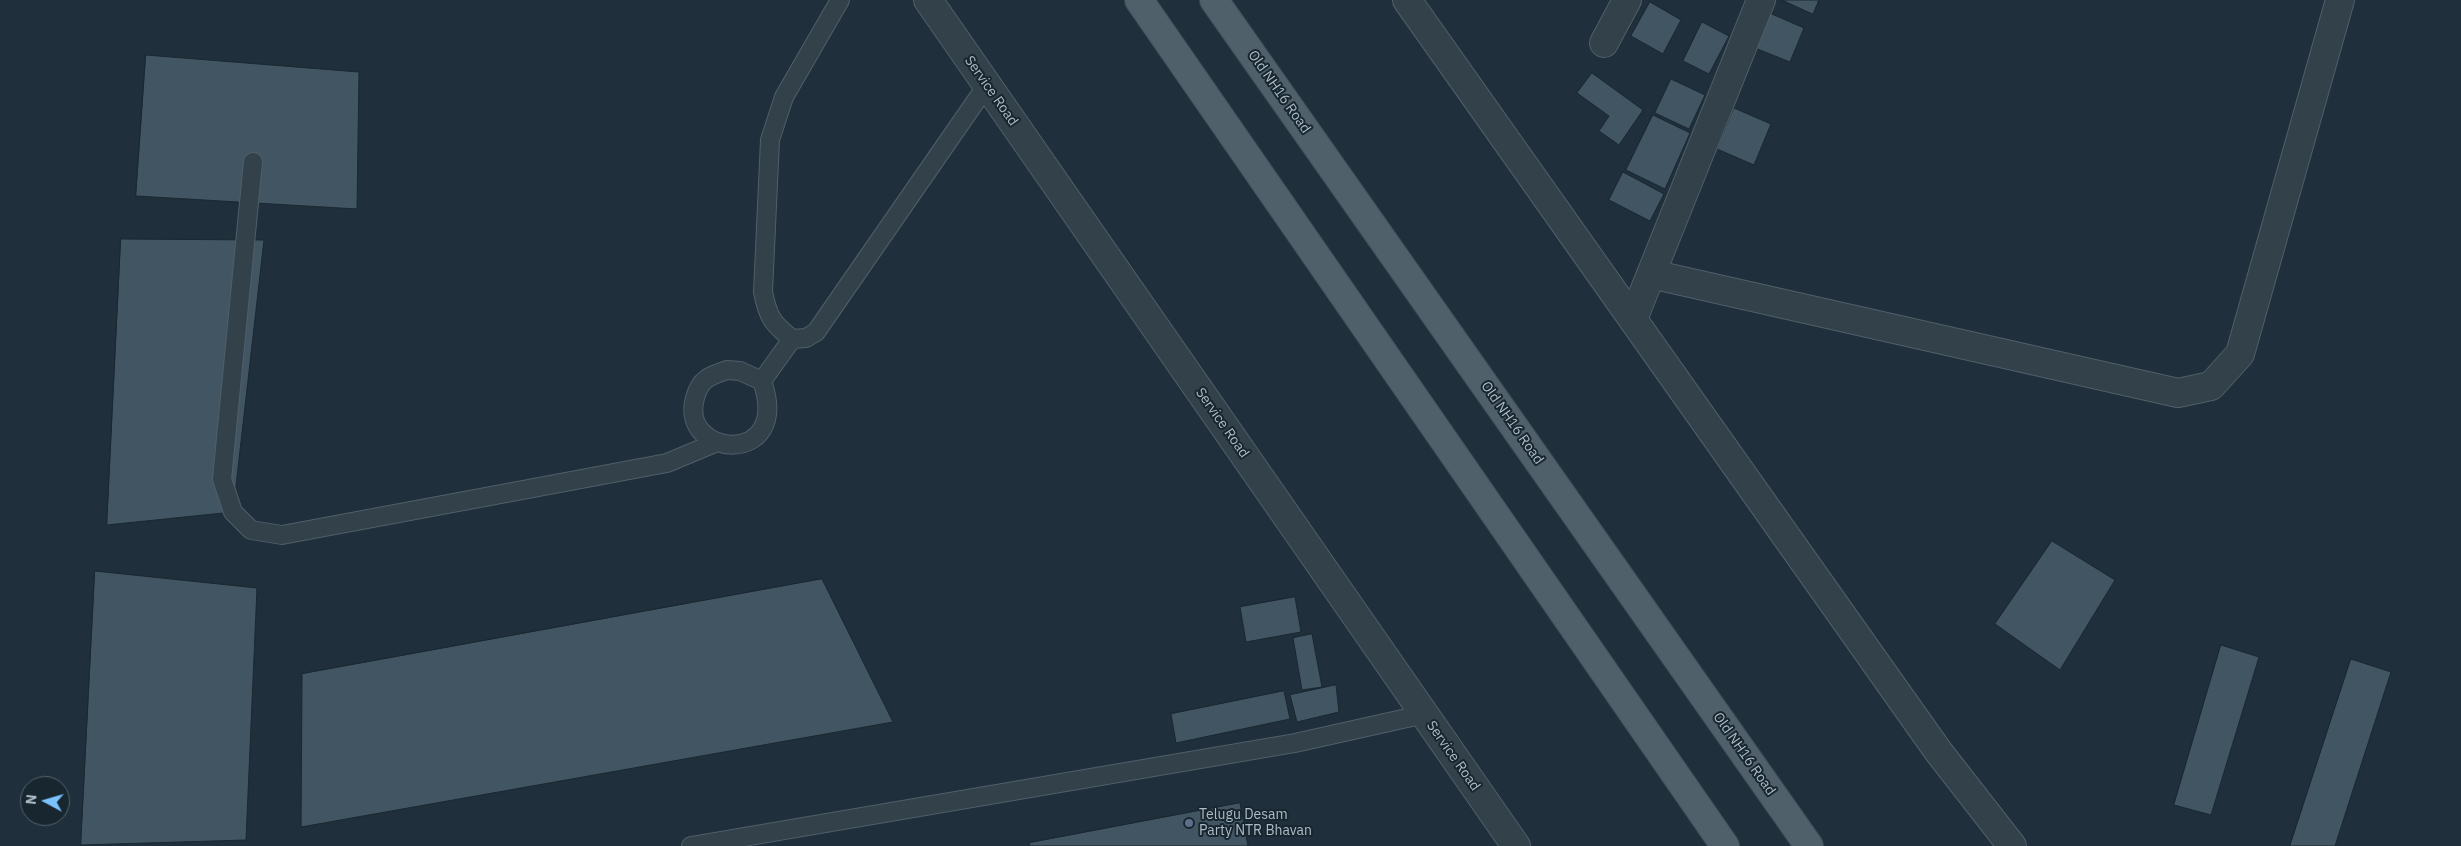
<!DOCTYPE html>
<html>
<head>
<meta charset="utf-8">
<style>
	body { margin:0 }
	#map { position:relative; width:2461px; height:846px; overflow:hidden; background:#1f2f3b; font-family:"IBM Plex Sans",sans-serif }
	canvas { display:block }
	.north { position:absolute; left:20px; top:776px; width:50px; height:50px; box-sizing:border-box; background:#18262f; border:1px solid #54626c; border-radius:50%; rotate:276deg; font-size:14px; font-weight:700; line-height:20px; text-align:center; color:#adbcc7 }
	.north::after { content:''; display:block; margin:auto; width:18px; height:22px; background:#7bc3ff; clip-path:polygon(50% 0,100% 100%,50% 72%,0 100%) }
</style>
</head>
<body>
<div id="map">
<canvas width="2461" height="846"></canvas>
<div class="north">N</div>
</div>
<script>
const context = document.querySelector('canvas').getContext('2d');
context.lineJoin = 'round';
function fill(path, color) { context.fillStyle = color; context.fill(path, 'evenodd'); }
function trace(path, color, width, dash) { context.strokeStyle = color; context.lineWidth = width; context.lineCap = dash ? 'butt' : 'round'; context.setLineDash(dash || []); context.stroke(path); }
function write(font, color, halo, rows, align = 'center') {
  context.font = font + ' "IBM Plex Sans",sans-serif'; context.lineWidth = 4; context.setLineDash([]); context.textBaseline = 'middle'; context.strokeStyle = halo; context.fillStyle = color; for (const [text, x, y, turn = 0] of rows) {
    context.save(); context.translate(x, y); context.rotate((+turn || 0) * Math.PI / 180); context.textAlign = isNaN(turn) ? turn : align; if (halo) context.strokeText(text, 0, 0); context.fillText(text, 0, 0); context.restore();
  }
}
const building = new Path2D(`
	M1782,0H1819L1813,14Z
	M1650,2L1681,20L1663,54L1631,36Z
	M1765,11L1804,28L1790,62L1750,46Z
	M1702,22L1729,36L1709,74L1683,61Z
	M146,55L359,72L357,209L136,196Z
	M1592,73L1643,110L1619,145L1599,131L1609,116L1577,93Z
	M1671,79L1705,95L1689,129L1655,113Z
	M1734,108L1771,124L1754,165L1717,149Z
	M1653,115L1690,133L1665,189L1626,170Z
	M1623,172L1664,194L1650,221L1609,200Z
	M121,239L264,240L233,512L107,525Z
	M2052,541L2115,580L2060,670L1995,624Z
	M95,571L257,588L246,840L81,845Z
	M822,579L893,722L301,827L302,674Z
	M1295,597L1301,632L1246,642L1240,607Z
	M1312,634L1322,687L1302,690L1293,638Z
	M2221,645L2259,657L2211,815L2174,805Z
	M2351,659L2391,672L2335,846H2290Z
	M1336,685L1339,712L1297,722L1290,695Z
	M1284,691L1290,719L1176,743L1171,714Z
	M1240,803L1248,846H1030L1029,843Z`);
fill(building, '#425562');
trace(building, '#1a2831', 1);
const service = new Path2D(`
	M840,0L784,97L770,140L763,292C768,317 772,323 792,339L806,338L816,332L987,85
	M253,162L222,479L233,512L251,530L282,535L667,463L715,443
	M727,370L740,371L762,381C793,468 678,458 695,398C700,379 709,376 727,370Z
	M762,381L792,339
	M691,846L1295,743L1425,714`);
const minor = new Path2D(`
	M1604,43L1627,0
	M1651,274L2178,393L2211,386L2240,354L2340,0
	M1633,319L1761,0`);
const tertiary = new Path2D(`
	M928,0L1516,846
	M1407,0L1938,751L2012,846`);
const primary = new Path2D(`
	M1139,0L1725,846
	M1214,0L1809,846`);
trace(service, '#505f69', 20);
trace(minor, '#505f69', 30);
trace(tertiary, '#505f69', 30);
trace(primary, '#3c4a54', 30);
trace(service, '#33414b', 18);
trace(minor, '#33414b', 28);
trace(tertiary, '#33414b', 28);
trace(primary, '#50606b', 28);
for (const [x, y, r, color] of [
	[1189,823,5,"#5c6f8a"]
]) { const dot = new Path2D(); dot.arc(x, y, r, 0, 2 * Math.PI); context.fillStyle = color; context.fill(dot); trace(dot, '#18262f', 2); }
write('14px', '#adbcc7', '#18262f', [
	["Service Road",991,91,55],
	["Old NH16 Road",1279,92,55],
	["Service Road",1222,423,55],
	["Old NH16 Road",1512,423,55],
	["Old NH16 Road",1744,754,55],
	["Service Road",1453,756,55]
]);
write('14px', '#adbcc7', '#18262f', [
	["Telugu Desam",1199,815],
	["Party NTR Bhavan",1199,831]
], 'left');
</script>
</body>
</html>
